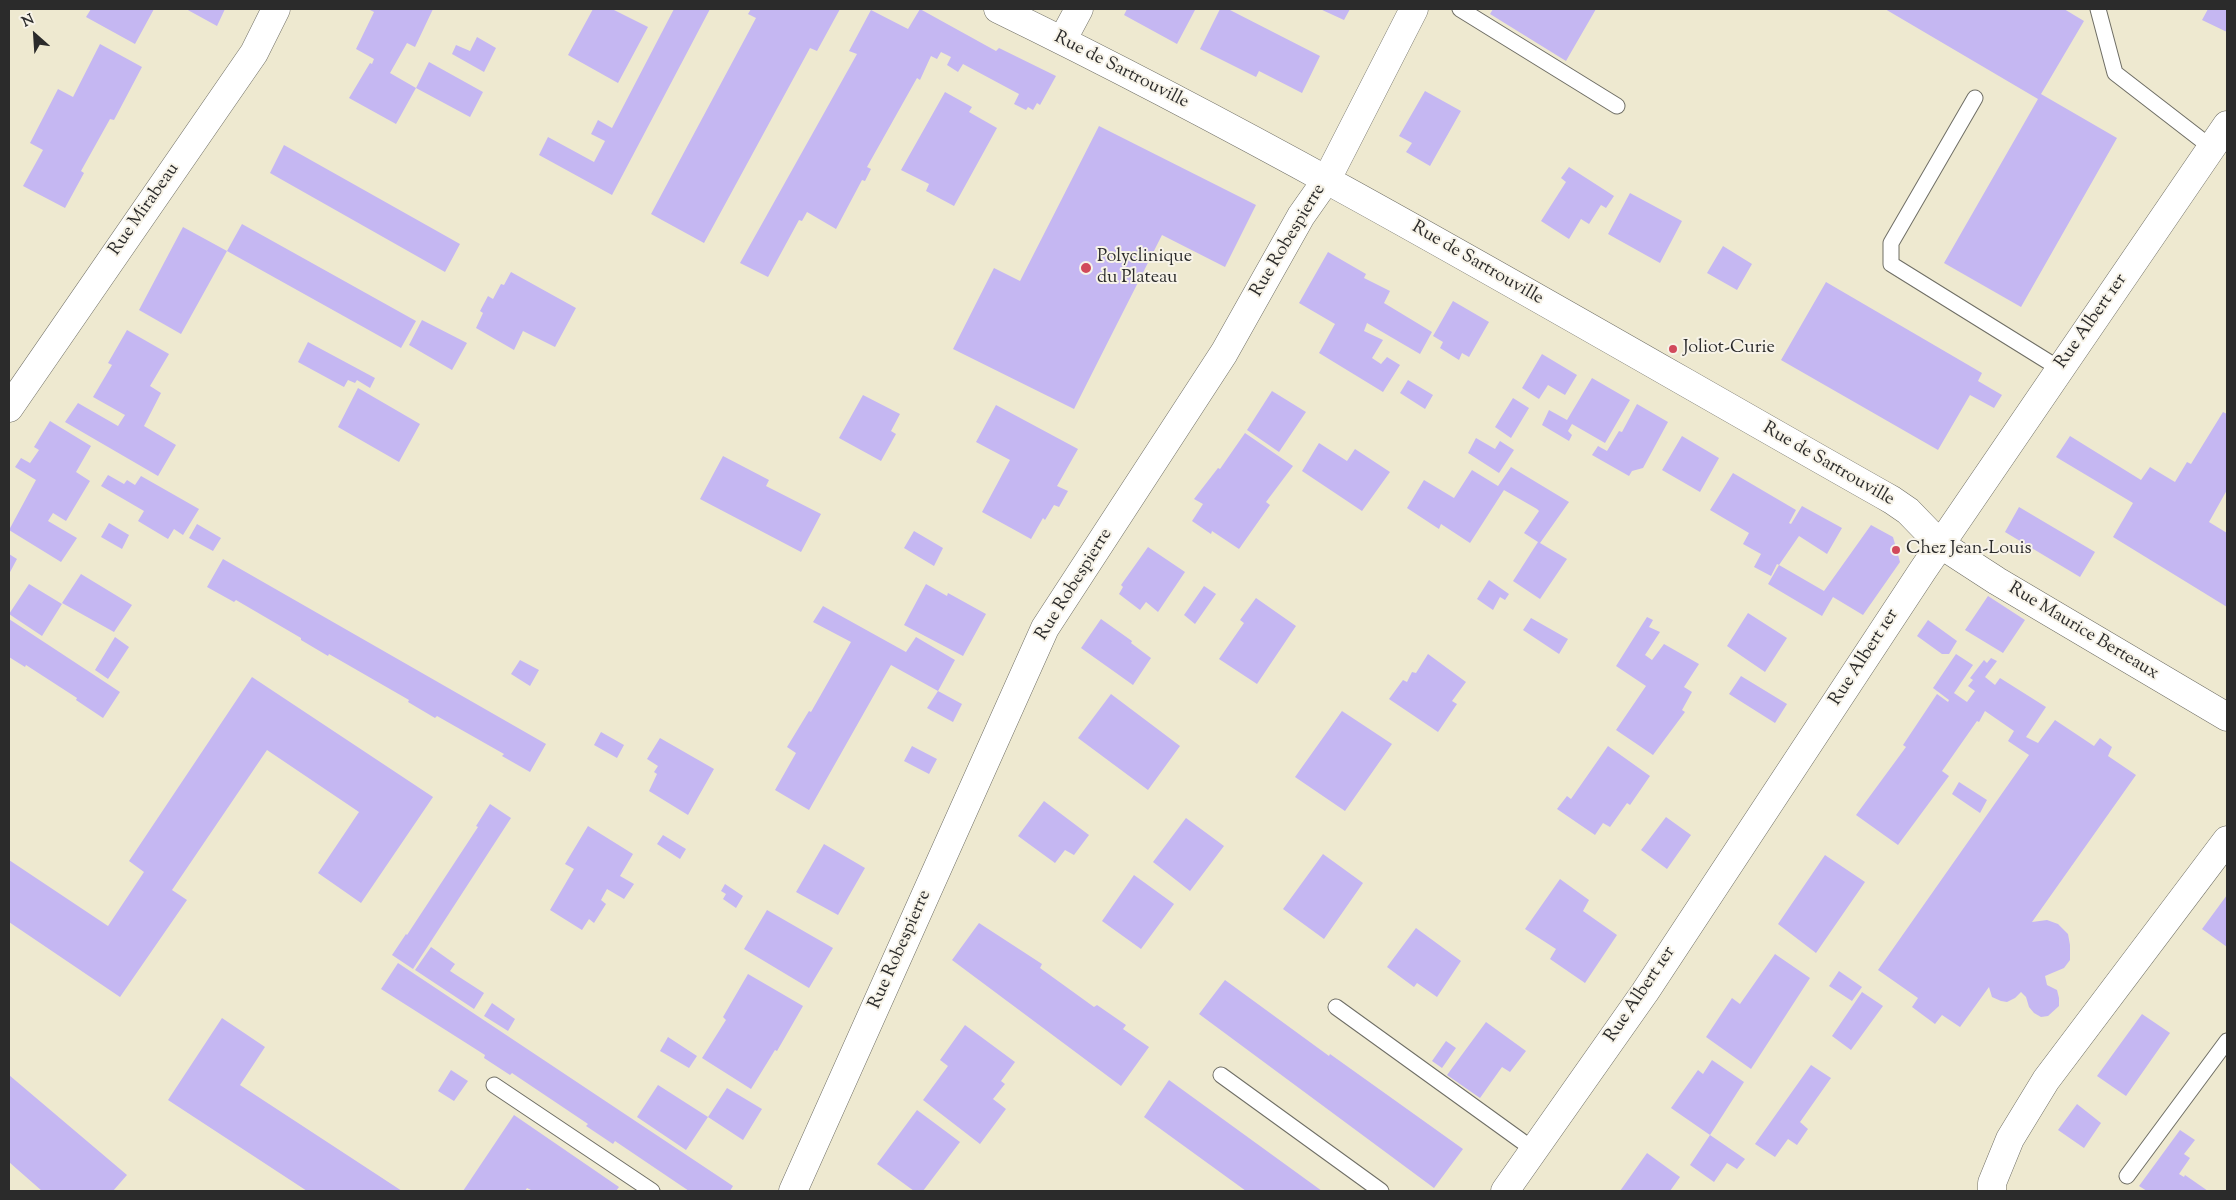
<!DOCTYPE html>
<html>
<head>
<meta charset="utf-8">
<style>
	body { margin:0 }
	#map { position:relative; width:2236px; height:1200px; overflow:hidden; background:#eee9d0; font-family:"Sorts Mill Goudy",serif }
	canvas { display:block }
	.frame { position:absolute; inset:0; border:10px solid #2b2b2b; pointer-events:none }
	.north { position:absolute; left:10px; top:10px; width:50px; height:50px; -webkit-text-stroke:4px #f7f3e8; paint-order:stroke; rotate:334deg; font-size:14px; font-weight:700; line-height:20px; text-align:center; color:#2b2b2b }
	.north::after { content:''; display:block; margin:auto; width:18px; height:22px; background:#2b2b2b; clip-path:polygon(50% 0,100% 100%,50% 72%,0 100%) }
</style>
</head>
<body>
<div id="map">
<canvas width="2236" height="1200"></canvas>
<div class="frame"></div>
<div class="north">N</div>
</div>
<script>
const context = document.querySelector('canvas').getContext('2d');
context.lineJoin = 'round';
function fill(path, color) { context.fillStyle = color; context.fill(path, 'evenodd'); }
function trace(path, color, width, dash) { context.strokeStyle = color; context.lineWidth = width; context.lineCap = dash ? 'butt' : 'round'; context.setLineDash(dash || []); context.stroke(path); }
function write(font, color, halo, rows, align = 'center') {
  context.font = font + ' "Sorts Mill Goudy",serif'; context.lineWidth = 4; context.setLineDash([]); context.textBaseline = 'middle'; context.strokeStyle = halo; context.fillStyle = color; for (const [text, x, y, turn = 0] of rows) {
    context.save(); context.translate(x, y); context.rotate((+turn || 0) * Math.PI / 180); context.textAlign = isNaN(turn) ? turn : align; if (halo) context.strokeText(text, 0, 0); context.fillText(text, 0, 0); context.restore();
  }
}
fill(new Path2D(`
	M91,9H154L135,44L86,17Z
	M186,9H225L217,26Z
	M368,9H433L415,47L407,43L390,73L416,88L396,124L349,98L370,63L372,64L374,59L356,49L374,12Z
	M593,9H612L648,27L618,83L568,55Z
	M674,9H710L612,195L539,155L548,137L594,162L605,141L591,134L598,120L612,128Z
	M751,9H840L817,51L810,48L704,243L651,214L756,18L748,14Z
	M920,9L996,51L999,48L1056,76L1040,105L1037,103L1033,110L1028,107L1026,110L1014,104L1019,94L963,64L958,72L947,65L951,57L941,52L937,59L931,56L920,80L917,78L867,167L871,169L865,181L862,180L836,229L807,212L802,221L799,220L768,277L740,263L857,54L849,51L871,10L908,29Z
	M1127,9H1193L1195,10L1177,44L1124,15Z
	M1220,9H1228L1320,56L1302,93L1259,71L1256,77L1200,49Z
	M1320,9H1350L1344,20Z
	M1493,9H1596L1566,61L1490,14Z
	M1885,9H2064L2084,21L2041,94L2117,138L2021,307L1944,263L2038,99Z
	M2208,9H2227V32L2202,20Z
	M477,37L496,48L484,72L452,54L456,45L470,51Z
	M100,44L142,67L114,120L110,119L81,171L84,173L65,208L23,186L43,150L30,143L58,89L73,97Z
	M429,62L483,92L470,117L416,88Z
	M1425,91L1461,111L1430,166L1406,152L1412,143L1399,136Z
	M945,92L972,107L969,112L997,128L954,206L926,191L929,184L901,170Z
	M1099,126L1256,205L1225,267L1162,235L1074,409L953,349L994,268L1020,281Z
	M284,145L460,244L445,272L270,173Z
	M1569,167L1614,196L1606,208L1601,205L1589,224L1581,219L1569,239L1541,221L1566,182L1561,178Z
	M1630,193L1682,221L1660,263L1608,234Z
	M242,224L416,321L401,348L227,251Z
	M183,227L227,251L181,334L139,310Z
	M1723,246L1752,264L1737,290L1707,273Z
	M1328,252L1366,274L1364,278L1390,291L1384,303L1432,332L1420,354L1367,323L1364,331L1383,340L1372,358L1381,364L1387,357L1400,365L1383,392L1319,353L1335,324L1299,303Z
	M511,272L576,308L555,347L523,331L514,350L476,328L483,313L480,311L488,296L493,299L501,284L504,285Z
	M1826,282L1982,373L1978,381L2002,395L1994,408L1970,395L1938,450L1781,360Z
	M1453,301L1489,322L1469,357L1462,353L1459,360L1440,348L1443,342L1433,336Z
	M422,320L467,343L452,370L409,345Z
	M127,330L169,354L150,386L161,393L144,426L176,445L158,476L65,422L78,403L118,426L125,415L93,397L112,365L108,363Z
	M308,342L375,378L370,388L357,380L355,383L348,380L344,387L298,362Z
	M1542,354L1577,375L1565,395L1548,385L1539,399L1522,388Z
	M1592,378L1630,400L1605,443L1572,424L1568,431L1572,435L1569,441L1542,425L1549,410L1567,420Z
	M1408,380L1433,395L1425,409L1400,393Z
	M358,388L420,424L399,462L338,427Z
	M1272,391L1306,412L1279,452L1247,430Z
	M863,395L900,414L891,431L896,434L881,461L839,438Z
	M1513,398L1529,408L1511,438L1495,427Z
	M1637,404L1668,422L1643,468L1632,471L1629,476L1592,455L1598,446L1607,451L1619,431L1622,432Z
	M996,405L1078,449L1057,486L1068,491L1059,507L1054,505L1045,520L1043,518L1031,539L982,512L1010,460L976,442Z
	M2223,412L2227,414V490L2209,522L2227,533V607L2113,537L2133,503L2056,457L2070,436L2141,480L2150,467L2175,482L2187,462L2191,464Z
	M50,421L91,446L76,472L90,481L66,521L53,513L48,521L77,538L61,562L9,530L36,480L15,467L21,458L30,463L39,450L34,447Z
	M1245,433L1293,466L1266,502L1270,505L1239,549L1212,531L1211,534L1192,521L1203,504L1194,499L1218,468L1220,469Z
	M1682,436L1719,458L1700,492L1662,470Z
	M1476,438L1495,449L1500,441L1514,450L1499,473L1468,453Z
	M1319,443L1347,461L1355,449L1390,472L1362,511L1302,471Z
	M723,456L769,480L766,486L821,514L801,552L700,499Z
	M1511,467L1569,502L1540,543L1567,559L1540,599L1513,581L1538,542L1524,533L1539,511L1537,509L1504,490L1470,543L1441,524L1439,529L1407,508L1424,480L1454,498L1472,470L1498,486Z
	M1733,473L1796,510L1789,523L1791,524L1802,506L1842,528L1827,554L1799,536L1779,565L1777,564L1771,576L1754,567L1761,554L1743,544L1749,533L1710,510Z
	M108,475L124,484L127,480L135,485L141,476L199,509L183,535L174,529L168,539L138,521L144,511L101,486Z
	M2019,507L2095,552L2080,577L2005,532Z
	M109,523L129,535L122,549L101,537Z
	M197,524L221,538L213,551L189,538Z
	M1871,525L1893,537L1900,562L1863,615L1833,597L1822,616L1768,584L1779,565L1824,591Z
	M914,531L943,548L934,566L904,548Z
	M1148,547L1185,572L1158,612L1146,602L1140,610L1119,594L1123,587L1121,585Z
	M9,554L17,559L9,574Z
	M223,559L546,744L530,772L502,756L504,754L437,716L435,718L408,702L409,700L329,654L328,656L301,640V638L236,600L234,602L207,587Z
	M81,574L132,605L114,632L62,603Z
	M1489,580L1509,594L1505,600L1500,597L1493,610L1477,599Z
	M29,584L62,604L42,636L9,614Z
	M926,584L947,596L948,593L986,614L963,656L904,625Z
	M1204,586L1216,594L1195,624L1184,615Z
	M1988,596L2025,620L2003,653L1965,630Z
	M1256,598L1296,626L1257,684L1219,659L1244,623L1240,620Z
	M823,606L906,652L916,637L955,660L938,691L891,665L809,810L775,790L796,753L787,747L809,711L811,712L851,642L813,622Z
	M1748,613L1787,638L1765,672L1727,646Z
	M1647,617L1653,620L1649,627L1660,632L1645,655L1652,660L1664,644L1699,664L1684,687L1692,692L1682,710L1685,712L1653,755L1616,730L1646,686L1616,666Z
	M1531,618L1568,639L1559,654L1523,630Z
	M9,619L120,692L103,718L76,700L77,698L26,665L25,667L9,657Z
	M1101,619L1132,641L1131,643L1151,658L1133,685L1081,648Z
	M1928,620L1957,641L1949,654H1942L1917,636Z
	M115,637L129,647L108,679L95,670Z
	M1428,654L1466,682L1452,701L1457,704L1438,732L1389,699L1403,680L1407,682L1412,672L1416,673Z
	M1956,654L1973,665L1954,693L1967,702L1975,691L1968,686L1973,680L1970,678L1984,660L1987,663L1991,658L1997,661L1985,677L1995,685L2000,678L2046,707L2026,737L2038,743L2055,720L2094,746L2100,738L2112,747L2108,756L2136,775L2032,922L2047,920L2058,924L2068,934L2070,945V960L2064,968L2045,976L2047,985L2057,990L2059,998V1006L2048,1016L2041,1017L2034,1013L2029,1007L2026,997L2021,992L2015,998L2007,1002L2001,1001L1992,997L1989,987L1960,1027L1942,1015L1935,1024L1912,1007L1918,998L1878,970L2029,755L2008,741L2014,731L1985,711L1979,722L1977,721L1942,771L1949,776L1898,845L1856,815L1906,747L1903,745L1937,694L1948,702L1949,700L1933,688Z
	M520,660L539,670L530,686L511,674Z
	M1741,676L1787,704L1775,723L1729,694Z
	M252,677L433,797L361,903L318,873L359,812L267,750L172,890L187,900L120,997L9,922V860L108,926L144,872L129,861Z
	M938,691L962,704L953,722L927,708Z
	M1111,694L1180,746L1148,790L1078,738Z
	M1342,711L1392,744L1345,811L1295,777Z
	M601,732L624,745L617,758L594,745Z
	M660,738L714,769L688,815L649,791L657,774L654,772L658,766L647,759Z
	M912,746L937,759L929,774L904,761Z
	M1608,746L1650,776L1630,805L1627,803L1610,827L1603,823L1595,835L1557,809L1567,796L1571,799Z
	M1959,782L1987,800L1980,813L1952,794Z
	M1044,801L1089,835L1074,855L1065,850L1055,863L1018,836Z
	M490,804L511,818L413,969L392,955L406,934L407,935L478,827L476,826Z
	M1666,817L1691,835L1667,869L1641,850Z
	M1186,818L1224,846L1190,891L1153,862Z
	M588,826L633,854L620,876L634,884L624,899L607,889L601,900L606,904L594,923L589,919L582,930L550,910L574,869L565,864Z
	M663,835L686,849L680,859L657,844Z
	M824,844L865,868L838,915L796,892Z
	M1323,854L1363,883L1324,939L1283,909Z
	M1825,855L1865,882L1816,953L1778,924Z
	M1134,875L1174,904L1141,949L1102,921Z
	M1560,879L1589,900L1583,911L1617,935L1585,983L1550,959L1556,949L1525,929Z
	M725,884L743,896L736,908L723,899L726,894L721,891Z
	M2227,895V947L2202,929Z
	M767,910L833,948L809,988L744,949Z
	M979,923L1042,964L1040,968L1094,1007L1097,1005L1126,1025L1123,1029L1149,1047L1121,1086L952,960Z
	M1416,928L1461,961L1437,997L1417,983L1414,987L1387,967Z
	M431,947L455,964L450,971L484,993L474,1009L415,970Z
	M1775,954L1810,978L1751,1069L1706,1037L1732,998L1740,1004Z
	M398,963L733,1186L730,1191H689L615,1141L613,1144L586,1126L588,1124L512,1073L510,1075L484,1058L485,1055L381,989Z
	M1839,971L1862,987L1852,1001L1829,986Z
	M748,974L803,1006L777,1051L775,1050L751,1089L702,1058L726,1020L723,1017Z
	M1225,980L1329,1056L1330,1054L1463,1149L1434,1188L1199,1014Z
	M1862,992L1883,1006L1851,1050L1832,1036Z
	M492,1003L515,1019L508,1031L484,1016Z
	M2142,1014L2170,1033L2126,1096L2097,1076Z
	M222,1018L265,1047L240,1085L402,1191H307L168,1100Z
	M1486,1022L1526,1051L1510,1072L1502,1067L1480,1098L1447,1075Z
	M965,1025L1015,1062L1001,1081L1005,1084L993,1099L1006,1109L980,1144L923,1100L948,1066L940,1060Z
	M668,1037L697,1056L689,1068L660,1051Z
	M1446,1041L1456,1048L1442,1068L1432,1061Z
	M1712,1060L1744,1082L1710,1135L1671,1108L1698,1070L1703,1074Z
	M1811,1065L1831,1078L1800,1122L1808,1129L1797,1145L1788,1139L1775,1157L1755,1144Z
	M451,1070L468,1081L454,1101L438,1091Z
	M9,1075L127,1175L113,1191H42L9,1162Z
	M1169,1080L1322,1191H1246L1144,1117Z
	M658,1085L708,1117L686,1150L637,1117Z
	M727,1088L762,1109L743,1140L708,1117Z
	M2077,1104L2101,1123L2084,1148L2058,1130Z
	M917,1110L960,1142L923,1191H914L877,1164Z
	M514,1115L619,1187L616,1191H533L527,1188L525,1191H463Z
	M2180,1130L2195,1140L2184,1154L2190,1158L2179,1174L2184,1177L2185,1175L2208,1191H2147L2139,1186Z
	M1710,1135L1745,1159L1737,1169L1727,1163L1714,1182L1690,1165Z
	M1647,1153L1680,1177L1670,1191H1620Z`), '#c5b7f2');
const service = new Path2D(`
	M1460,9L1617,106
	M2098,9L2115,73L2212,148
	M1975,98L1891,243V264L2060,369
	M1336,1007L1534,1150
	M1221,1075L1381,1191
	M494,1085L652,1191
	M2127,1176L2227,1041`);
const minor = new Path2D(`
	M998,9C1304,158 1596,333 1892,500L1908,511L1940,544L1997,581L2227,717
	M1063,39L1079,9
	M9,408L254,53L276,9
	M793,1191L1045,628L1224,353L1301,216L1327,179L1414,9
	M1505,1191L1645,992L1923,570L2227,125
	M1992,1191V1183L2010,1139L2046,1080L2227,840`);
trace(service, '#6f6e65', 17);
trace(minor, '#6f6e65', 29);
trace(service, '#fff', 15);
trace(minor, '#fff', 28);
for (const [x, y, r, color] of [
	[1086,268,6,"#d1495b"],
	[1673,349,5,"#d1495b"],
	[1896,550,5,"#d1495b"]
]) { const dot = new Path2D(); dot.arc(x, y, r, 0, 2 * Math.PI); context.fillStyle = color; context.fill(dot); trace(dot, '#f7f3e8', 2); }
write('18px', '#2b2b2b', '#f7f3e8', [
	["Rue de Sartrouville",1121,71,27],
	["Rue Mirabeau",145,210,-55],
	["Rue Robespierre",1289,241,-59],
	["Rue de Sartrouville",1477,264,30],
	["Rue Albert 1er",2092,322,-55],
	["Rue de Sartrouville",1828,465,30],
	["Rue Robespierre",1075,585,-58],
	["Rue Maurice Berteaux",2083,632,31],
	["Rue Albert 1er",1865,658,-57],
	["Rue Robespierre",901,950,-66],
	["Rue Albert 1er",1641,995,-56]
]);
write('18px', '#2b2b2b', '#f7f3e8', [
	["Polyclinique",1097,258],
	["du Plateau",1097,279],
	["Joliot-Curie",1683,349],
	["Chez Jean-Louis",1906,550]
], 'left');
</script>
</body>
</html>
